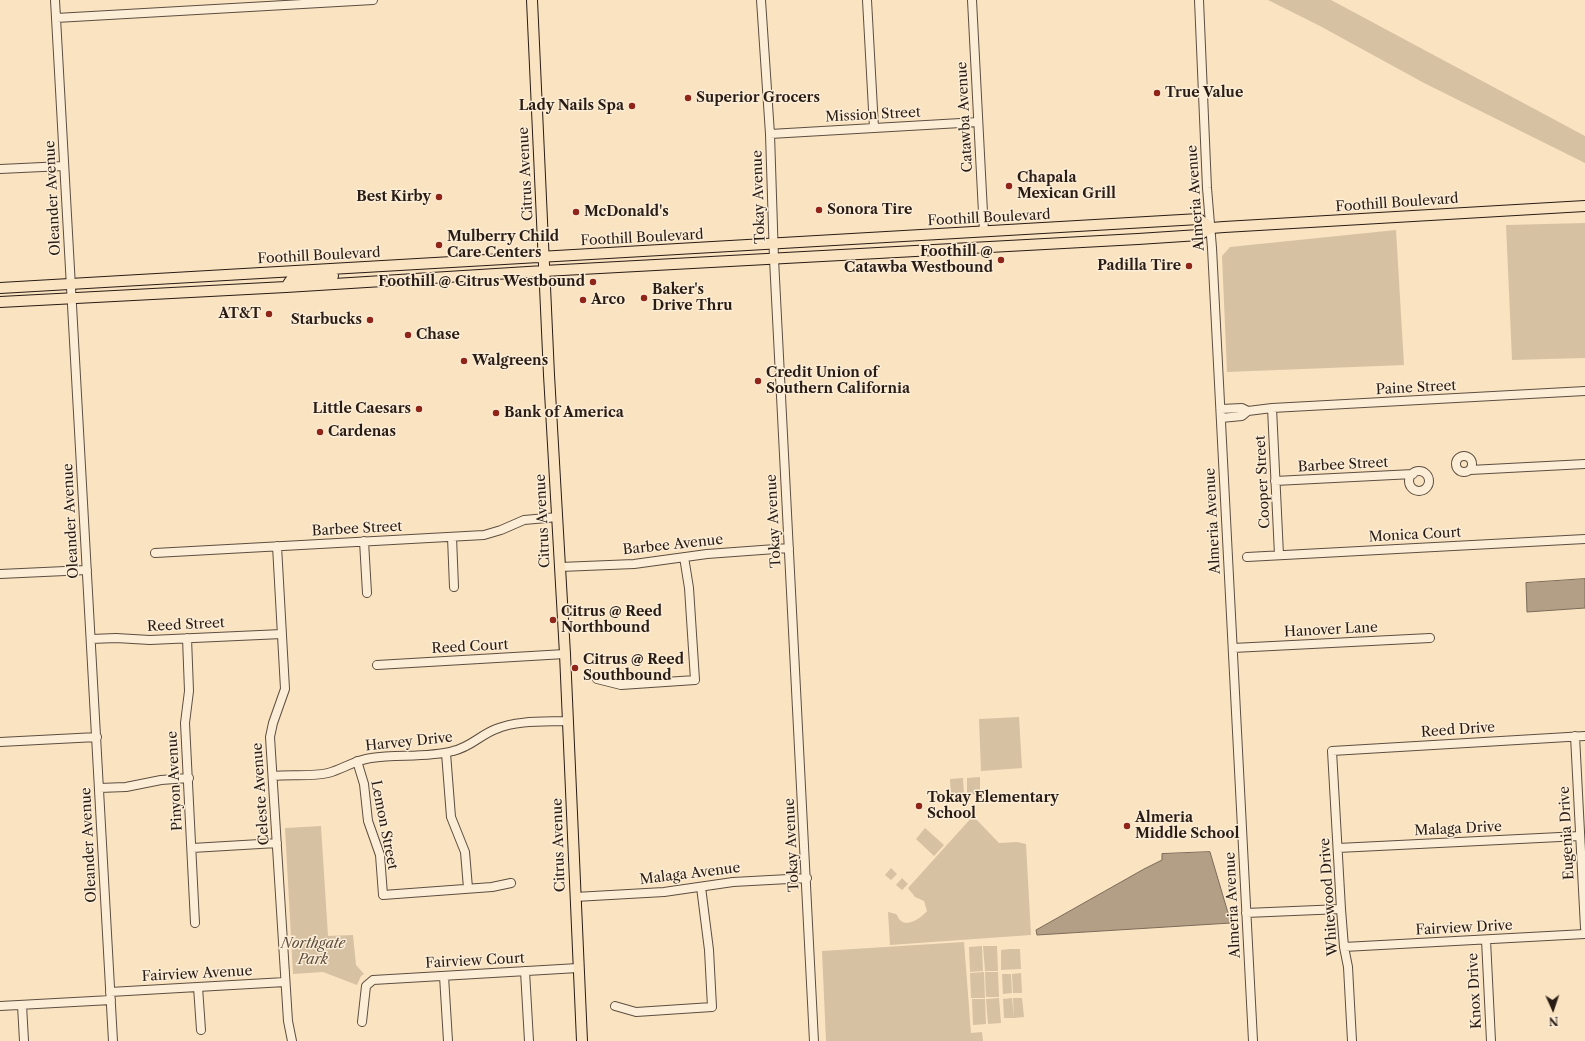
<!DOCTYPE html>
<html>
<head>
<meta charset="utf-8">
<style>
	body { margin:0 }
	#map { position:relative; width:1585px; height:1041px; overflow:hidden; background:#fae3c0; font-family:"Libre Caslon Text",serif }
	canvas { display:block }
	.north { position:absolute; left:1533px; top:989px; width:40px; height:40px; -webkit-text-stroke:3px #fcedd6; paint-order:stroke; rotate:177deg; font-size:11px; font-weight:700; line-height:16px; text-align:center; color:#291c15 }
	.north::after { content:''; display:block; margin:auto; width:14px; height:18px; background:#291c15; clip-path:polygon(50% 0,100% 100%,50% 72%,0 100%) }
</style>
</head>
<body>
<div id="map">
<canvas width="1585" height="1041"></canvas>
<div class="north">N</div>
</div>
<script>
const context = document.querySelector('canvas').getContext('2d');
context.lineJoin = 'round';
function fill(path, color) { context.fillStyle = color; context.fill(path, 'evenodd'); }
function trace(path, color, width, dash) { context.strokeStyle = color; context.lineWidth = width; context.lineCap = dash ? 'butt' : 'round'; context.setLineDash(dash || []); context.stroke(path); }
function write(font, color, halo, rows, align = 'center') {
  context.font = font + ' "Libre Caslon Text",serif'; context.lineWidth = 3; context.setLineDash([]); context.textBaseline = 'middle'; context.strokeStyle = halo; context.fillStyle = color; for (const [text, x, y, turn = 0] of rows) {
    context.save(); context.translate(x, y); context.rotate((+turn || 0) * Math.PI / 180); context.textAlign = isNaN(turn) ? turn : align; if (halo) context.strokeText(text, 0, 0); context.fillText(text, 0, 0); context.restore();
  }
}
fill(new Path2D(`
	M1268,0H1331L1585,136V163L1424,83L1320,26Z
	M1585,223V358L1512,360L1506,225Z
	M1396,230L1404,365L1227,372L1222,256L1230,247Z
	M1019,717L1022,768L981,771L979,719Z
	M980,777V794L967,795V778Z
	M963,778L964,795H951L950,779Z
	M973,816L999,843L1017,842L1026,844L1031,935L890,945L888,912L896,914C898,916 898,918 900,920C908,928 922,917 927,911L924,901L915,897L908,888Z
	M321,826L328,936L353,935L356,965L364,974L361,976L357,985L323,972L293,974L285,828Z
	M925,828L944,845L934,856L916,839Z
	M891,868L897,874L891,880L885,875Z
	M902,878L908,884L902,890L896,885Z
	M964,942L971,1033L982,1032L983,1041H826L822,951Z
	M982,946L983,971L970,972L969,947Z
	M983,946H997L998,971H985Z
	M1010,949L1011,960L1010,949H1020L1021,969L1001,970V950Z
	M984,972L985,998H971L970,973Z
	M985,972H998L999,997H986Z
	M1021,973L1022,993H1013L1012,974Z
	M1002,974H1011L1012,993L1003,994Z
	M999,998L1001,1023L988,1024L986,999Z
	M1012,998L1014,1018H1004L1003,999Z
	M1013,998H1022L1024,1017L1014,1018Z
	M972,999H985L986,1024L973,1025Z`), '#d6c1a3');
const water = new Path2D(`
	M1585,579V608L1527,612L1526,583Z
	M1210,852L1231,923L1037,935L1036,930L1144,869L1162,860V854Z`);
fill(water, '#b39f86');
trace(water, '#7c6b59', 1);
const minor = new Path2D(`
	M55,0L113,1041
	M761,0L770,134L774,259L814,1041
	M867,0L874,128
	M972,0L984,232
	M1199,0L1207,188L1212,248L1253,1041
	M56,18L373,0
	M770,134L978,122
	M0,169L64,166
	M1272,408L1279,555
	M1221,409L1242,408L1248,411L1272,408L1585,391
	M1221,418L1242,416L1248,411
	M1456 464a8 8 0 1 1 16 0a8 8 0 1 1-16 0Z
	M1470,470L1585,464
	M1409 481a10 10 0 1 1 20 0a10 10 0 1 1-20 0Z
	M1275,481L1413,474
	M452,537L454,587
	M364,541L367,593
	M277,546L285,689L273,723L270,737L288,1021L292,1041
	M155,553L484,535L501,530L524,520L558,517
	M1247,557L1585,539
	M560,567L634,564L707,554L789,548
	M0,574L87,570
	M187,638L189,691L185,723L195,923
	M91,639L116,638L150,640L282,634
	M1233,648L1430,638
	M377,665L565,654
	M597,679L621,685L695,680L689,588L684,557
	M1575,736L1585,928
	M0,742L97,737
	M446,753L451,817L465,852L468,888
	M357,761L364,784L368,821L380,855L383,895L492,887L511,883
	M273,776C290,774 312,777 328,773C343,769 355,760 371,758C398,754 427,758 453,751C471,747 480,735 496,729C518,720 545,722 568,721
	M99,788L126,787L161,780L189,778
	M192,848L277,843
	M1338,848L1580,836
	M575,897L664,892L733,882L807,878
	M1246,913L1341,909
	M1486,940L1491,1041
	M1344,947L1585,934
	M525,971L529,1041
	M444,976L448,1041
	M198,987L201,1030
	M110,992L285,982
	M22,1005L24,1041
	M0,1006L111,1000
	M615,1006L636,1012L712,1007L709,950L701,887
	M362,1022L366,986L373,980L578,968
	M1352,1041L1348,967L1344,947L1341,909L1332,751L1585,736`);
const major = new Path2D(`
	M532,0L549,375L565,654L582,1041
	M286,287L290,281L295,279L333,276
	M0,288L1199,219L1211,228
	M0,302L286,287L544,271L1138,239L1199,235L1211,228L1224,227L1585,206`);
trace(minor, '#5d4e40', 10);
trace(major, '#291c15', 12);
trace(minor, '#fcedd6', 8);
trace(major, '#fae3c0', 10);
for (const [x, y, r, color] of [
	[1157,93,4,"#8f2418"],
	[688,98,4,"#8f2418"],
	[632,106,4,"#8f2418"],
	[1009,186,4,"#8f2418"],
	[439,197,4,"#8f2418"],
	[819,210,4,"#8f2418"],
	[576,212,4,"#8f2418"],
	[439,245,4,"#8f2418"],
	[1001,260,4,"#8f2418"],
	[1189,266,4,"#8f2418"],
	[593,282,4,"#8f2418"],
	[644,298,4,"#8f2418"],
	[583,300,4,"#8f2418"],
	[269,314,4,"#8f2418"],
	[370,320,4,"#8f2418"],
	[408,335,4,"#8f2418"],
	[464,361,4,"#8f2418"],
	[758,381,4,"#8f2418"],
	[419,409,4,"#8f2418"],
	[496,413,4,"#8f2418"],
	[320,432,4,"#8f2418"],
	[553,620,4,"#8f2418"],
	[575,668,4,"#8f2418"],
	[919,806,4,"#8f2418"],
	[1127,826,4,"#8f2418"]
]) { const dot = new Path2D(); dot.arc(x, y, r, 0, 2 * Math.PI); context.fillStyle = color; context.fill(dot); trace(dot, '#fcedd6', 1.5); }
write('bold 14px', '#291c15', '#fcedd6', [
	["True Value",1165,93],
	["Superior Grocers",696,98],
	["Lady Nails Spa",624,106,"right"],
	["Chapala",1017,178],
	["Mexican Grill",1017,194],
	["Best Kirby",431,197,"right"],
	["Sonora Tire",827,210],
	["McDonald's",584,212],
	["Mulberry Child",447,237],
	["Care Centers",447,253],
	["Foothill @",993,252,"right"],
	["Catawba Westbound",993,268,"right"],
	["Padilla Tire",1181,266,"right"],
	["Foothill @ Citrus Westbound",585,282,"right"],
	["Baker's",652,290],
	["Drive Thru",652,306],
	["Arco",591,300],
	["AT&T",261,314,"right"],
	["Starbucks",362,320,"right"],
	["Chase",416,335],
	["Walgreens",472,361],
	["Credit Union of",766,373],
	["Southern California",766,389],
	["Little Caesars",411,409,"right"],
	["Bank of America",504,413],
	["Cardenas",328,432],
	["Citrus @ Reed",561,612],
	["Northbound",561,628],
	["Citrus @ Reed",583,660],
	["Southbound",583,676],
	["Tokay Elementary",927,798],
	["School",927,814],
	["Almeria",1135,818],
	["Middle School",1135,834]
], 'left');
write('14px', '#291c15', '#fcedd6', [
	["Mission Street",873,115,-3],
	["Catawba Avenue",965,117,-93],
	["Citrus Avenue",526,174,-93],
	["Tokay Avenue",759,197,-92],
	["Oleander Avenue",53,198,-93],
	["Almeria Avenue",1196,198,-94],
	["Foothill Boulevard",1397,203,-4],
	["Foothill Boulevard",989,218,-3],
	["Foothill Boulevard",642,238,-3],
	["Foothill Boulevard",319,256,-3],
	["Paine Street",1416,388,-3],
	["Barbee Street",1343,465,-3],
	["Cooper Street",1263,482,-93],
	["Oleander Avenue",71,521,-93],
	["Citrus Avenue",543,521,-93],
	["Tokay Avenue",774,521,-93],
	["Almeria Avenue",1213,521,-93],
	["Barbee Street",357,529,-3],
	["Monica Court",1415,535,-3],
	["Barbee Avenue",673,545,-6],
	["Reed Street",186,625,-3],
	["Hanover Lane",1331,630,-3],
	["Reed Court",470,647,-3],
	["Reed Drive",1458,730,-4],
	["Harvey Drive",409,742,-6],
	["Pinyon Avenue",175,781,-93],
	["Celeste Avenue",261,794,-94],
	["Lemon Street",384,825,79],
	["Malaga Drive",1458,829,-3],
	["Eugenia Drive",1567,833,-93],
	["Oleander Avenue",89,845,-93],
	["Citrus Avenue",559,845,-92],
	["Tokay Avenue",792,845,-93],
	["Malaga Avenue",690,874,-7],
	["Whitewood Drive",1329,897,-94],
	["Almeria Avenue",1233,905,-93],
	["Fairview Drive",1464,928,-3],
	["Fairview Court",475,961,-3],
	["Fairview Avenue",197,974,-3],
	["Knox Drive",1475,991,-93]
]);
write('italic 14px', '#5d4e40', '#fcedd6', [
	["Northgate",313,944],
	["Park",313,960]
]);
</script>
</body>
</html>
